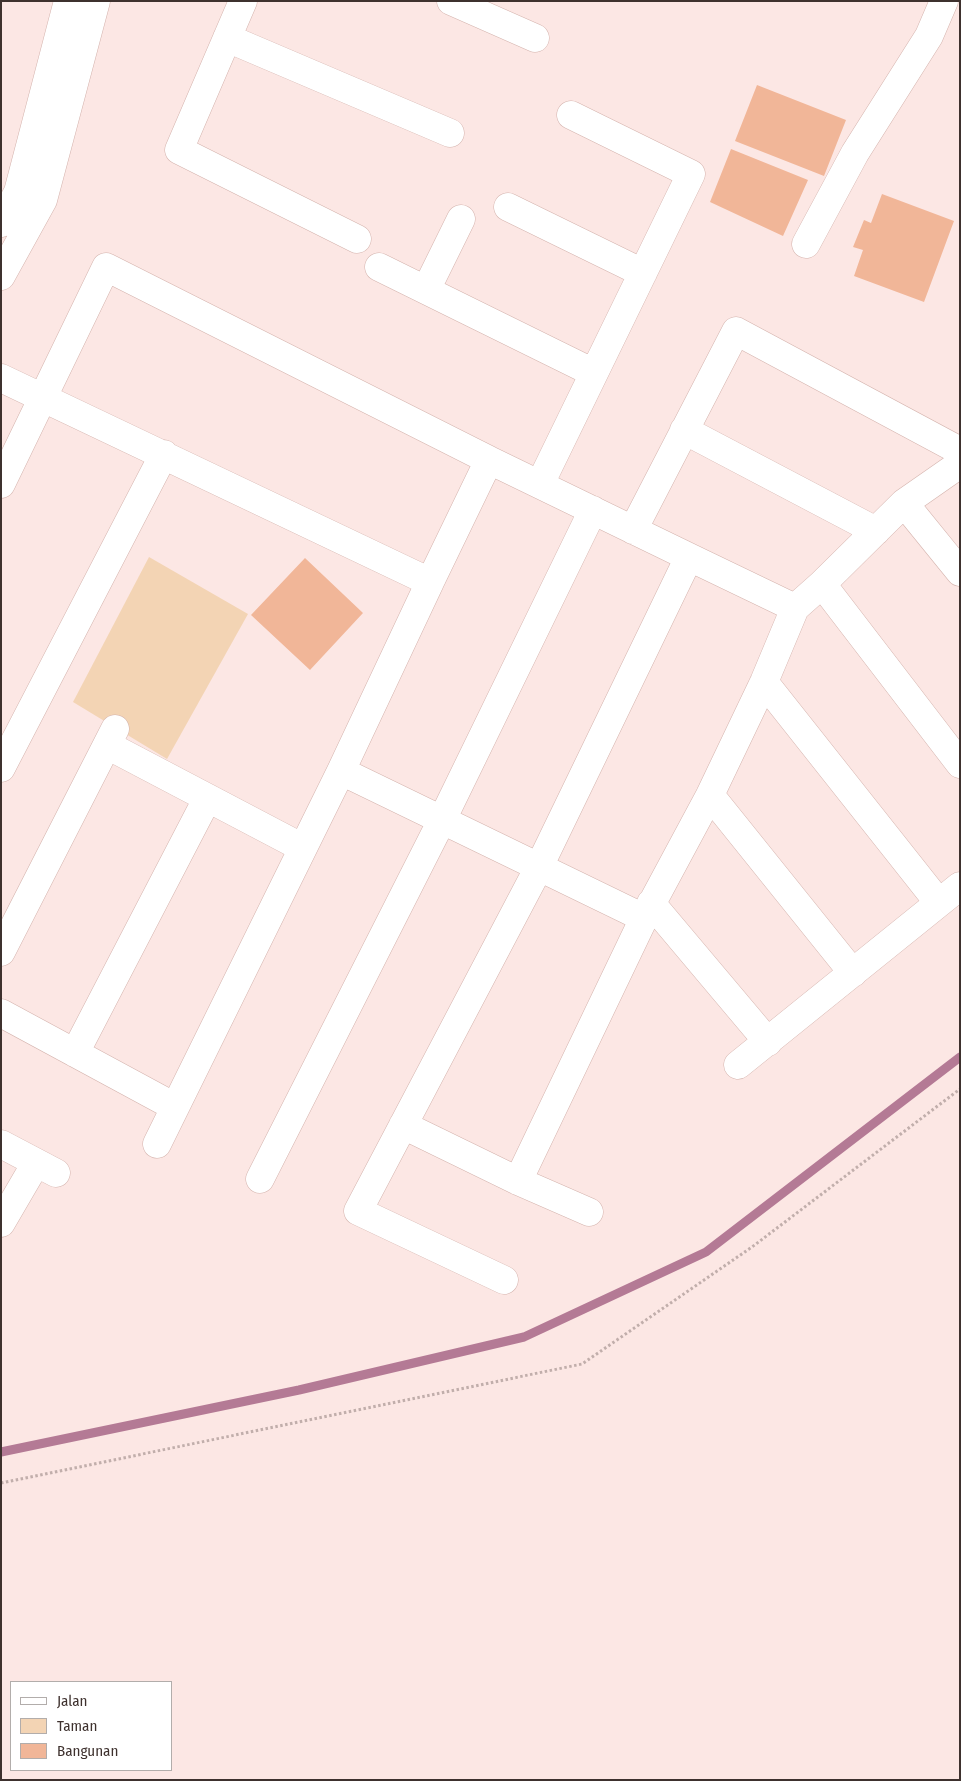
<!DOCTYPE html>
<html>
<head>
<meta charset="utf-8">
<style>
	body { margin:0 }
	#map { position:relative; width:961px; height:1781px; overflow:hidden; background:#fce7e4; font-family:"Fira Sans Condensed",sans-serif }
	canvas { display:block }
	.frame { position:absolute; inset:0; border:2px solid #3e312e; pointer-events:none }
	.legend { position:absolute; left:10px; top:1681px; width:162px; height:90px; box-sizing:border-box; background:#fff; border:1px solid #b2adab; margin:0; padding:6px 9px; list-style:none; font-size:15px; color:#3e312e }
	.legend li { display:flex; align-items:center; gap:10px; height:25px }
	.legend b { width:25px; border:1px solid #b2adab }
</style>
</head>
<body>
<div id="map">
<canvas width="961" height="1781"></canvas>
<div class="frame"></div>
<ul class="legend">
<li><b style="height:6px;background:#fff"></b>Jalan</li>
<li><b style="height:14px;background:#f3d4b4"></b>Taman</li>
<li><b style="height:14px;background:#f1b698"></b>Bangunan</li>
</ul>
</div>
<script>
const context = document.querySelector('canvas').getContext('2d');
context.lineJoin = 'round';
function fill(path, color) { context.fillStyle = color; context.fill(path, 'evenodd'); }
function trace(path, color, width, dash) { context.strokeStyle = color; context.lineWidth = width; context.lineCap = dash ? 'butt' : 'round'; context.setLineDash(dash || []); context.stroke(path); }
fill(new Path2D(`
	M149,557L248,614L167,759L73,702Z`), '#f3d4b4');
trace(new Path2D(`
	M1,1452L299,1390L524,1337L706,1252L960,1057`), '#b47a95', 9);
fill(new Path2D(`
	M757,85L846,120L824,176L735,141Z
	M731,149L808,180L783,236L710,202Z
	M882,194L954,221L924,302L854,276L863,250L853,247L864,220L871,223Z
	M305,558L363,613L310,670L251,615Z`), '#f1b698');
const minor = new Path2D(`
	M243,1L179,150L357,239
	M451,1L535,38
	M227,38L450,133
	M508,207L643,273
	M1,223L18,192L68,1
	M806,244L855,153L929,36L944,1
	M379,267L594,373
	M1,276L43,200L96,1
	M426,290L461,219
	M1,378L430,582L341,771L157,1144
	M684,430L876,531
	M1,484L106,267L489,460
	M540,484L691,174L571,115
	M904,503L960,572
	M633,530L736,331L960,451
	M689,557L795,608L822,584L960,764
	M822,584L904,503L960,464
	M764,682L939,903
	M107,745L303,848
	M1,768L164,454
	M341,771L539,867L689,557L489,460L430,582
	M710,795L853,973
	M651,903L768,1042
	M1,952L115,729
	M1,1013L175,1107
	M75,1053L207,799
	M738,1065L960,886
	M403,1125L518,1181L589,1212
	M1,1144L56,1173
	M260,1179L442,820L593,510
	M518,1181L644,918
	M1,1223L36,1163
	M504,1280L358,1211L539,867L644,918L710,795L764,682L795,608`);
trace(minor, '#d4b3ad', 29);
trace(new Path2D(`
	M1,1483L582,1364L752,1247L960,1089`), '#c1aeab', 3, [2.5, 2.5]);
trace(minor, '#fff', 28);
</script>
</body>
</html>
